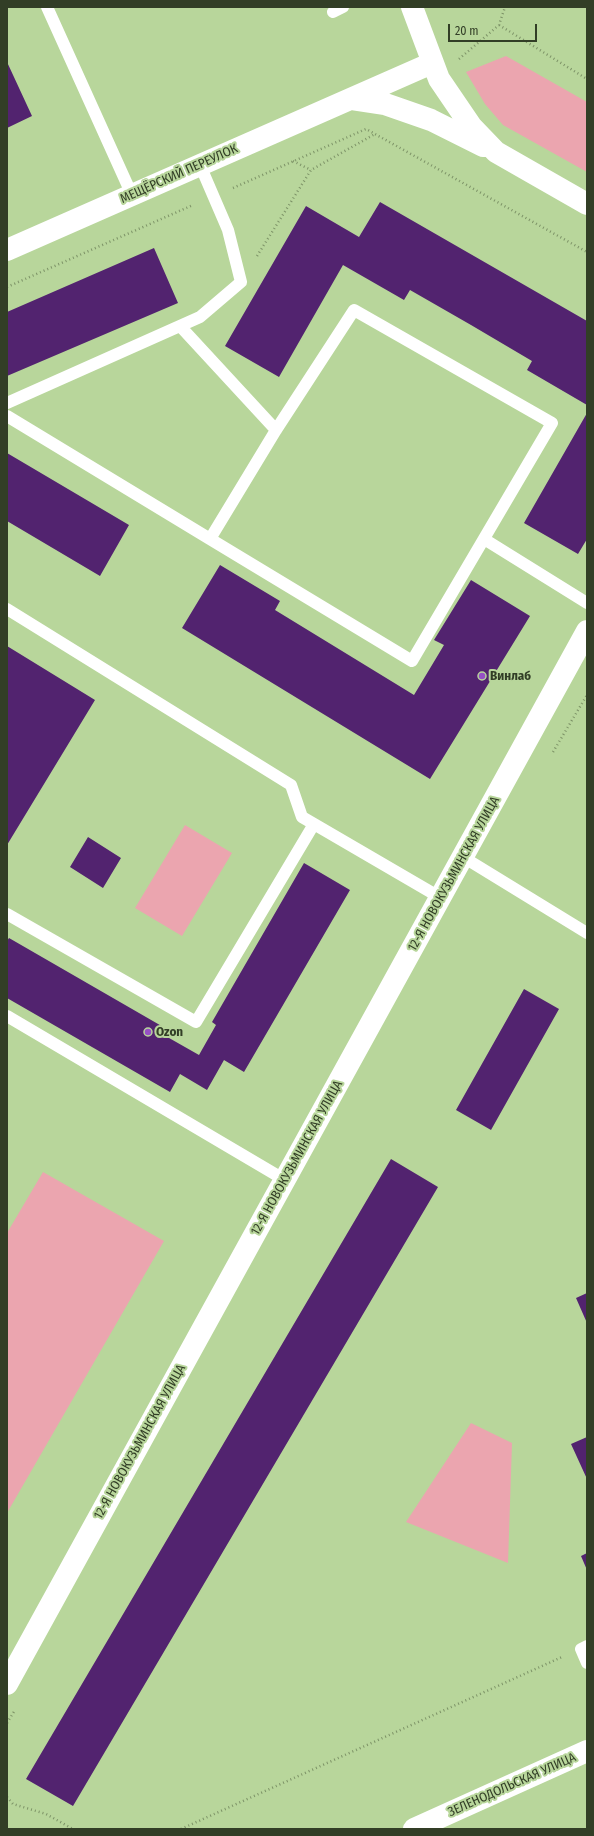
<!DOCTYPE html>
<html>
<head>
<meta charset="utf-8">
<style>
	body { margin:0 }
	#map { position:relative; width:594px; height:1836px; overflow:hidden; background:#b8d69b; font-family:"Fira Sans Condensed",sans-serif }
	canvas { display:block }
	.frame { position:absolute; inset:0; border:8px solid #323e26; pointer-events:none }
	.scale { position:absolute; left:448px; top:24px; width:89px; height:18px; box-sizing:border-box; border:2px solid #323e26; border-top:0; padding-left:5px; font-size:12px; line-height:14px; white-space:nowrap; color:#323e26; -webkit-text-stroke:3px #b8d69b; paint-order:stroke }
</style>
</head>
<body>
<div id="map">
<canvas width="594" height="1836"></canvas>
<div class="frame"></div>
<div class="scale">20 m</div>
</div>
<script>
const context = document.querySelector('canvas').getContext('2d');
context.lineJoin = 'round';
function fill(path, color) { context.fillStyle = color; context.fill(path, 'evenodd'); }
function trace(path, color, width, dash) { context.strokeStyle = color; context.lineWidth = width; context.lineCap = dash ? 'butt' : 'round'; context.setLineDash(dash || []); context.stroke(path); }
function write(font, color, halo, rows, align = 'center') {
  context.font = font + ' "Fira Sans Condensed",sans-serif'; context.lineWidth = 4; context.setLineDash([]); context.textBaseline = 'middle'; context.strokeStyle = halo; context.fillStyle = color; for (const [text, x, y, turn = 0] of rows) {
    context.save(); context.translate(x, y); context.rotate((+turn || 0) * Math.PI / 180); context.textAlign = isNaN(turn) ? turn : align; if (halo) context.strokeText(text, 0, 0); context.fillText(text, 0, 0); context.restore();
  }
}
fill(new Path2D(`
	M506,56L587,102V172L503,125L485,104L466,72Z
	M185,825L232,853L182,936L135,908Z
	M43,1172L164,1241L7,1513V1233Z
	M471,1423L512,1443L508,1563L406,1522Z`), '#eba5af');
fill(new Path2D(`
	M7,62L32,116L7,128Z
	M380,202L587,321V405L527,370L532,361L471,325L410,290L404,300L343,265L279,377L225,346L306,206L359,237Z
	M154,248L178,303L7,376V312Z
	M587,413V539L578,554L524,523Z
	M7,453L129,525L100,576L7,521Z
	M220,565L280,601L275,610L414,695L444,645L434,640L471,580L530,616L430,779L182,628Z
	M7,646L95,700L7,845Z
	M88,837L121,858L103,888L70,867Z
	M304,863L350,890L244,1072L224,1060L207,1090L180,1074L170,1092L7,998V941L9,938L165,1028L162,1034L199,1055L216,1025L212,1022Z
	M524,989L559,1009L491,1130L456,1110Z
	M391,1159L438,1187L73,1806L26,1779Z
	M587,1293V1323L576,1298Z
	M587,1437V1479L571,1444Z
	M587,1553V1570L581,1556Z`), '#52236f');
trace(new Path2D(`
	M499,25L587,79
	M459,59L499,25L505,7
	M293,161L311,170
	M233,188L366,129L587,252
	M257,256L311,170L375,134
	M7,287L193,205
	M553,752L587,695
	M7,1723L15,1710
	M7,1797L13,1804L46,1814L73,1829
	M181,1829L562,1657`), '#7d9367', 2.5, [1, 3]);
trace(new Path2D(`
	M47,7L132,195
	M333,12L343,7
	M354,310L552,423L412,661L210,539L276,430Z
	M180,326L276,430
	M7,403L200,317L241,282L228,230L200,165
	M7,416L210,539
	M484,539L587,603
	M7,609L291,785L302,817L441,898
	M463,857L587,933
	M7,914L196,1022L314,824
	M7,1016L285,1180
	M587,1646L581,1649L587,1663`), '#fff', 12);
trace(new Path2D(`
	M7,1684L587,631`), '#fff', 22);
trace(new Path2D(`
	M412,7L439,79L471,126L496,152L587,204
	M352,99L385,104L431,120L483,146
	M7,250L432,63
	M414,1829L587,1751`), '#fff', 22);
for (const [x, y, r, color] of [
	[482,676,4,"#9650c4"],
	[148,1032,4,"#9650c4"]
]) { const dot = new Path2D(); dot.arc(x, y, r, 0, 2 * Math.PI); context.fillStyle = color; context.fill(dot); trace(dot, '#b8d69b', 1.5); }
write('13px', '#323e26', '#b8d69b', [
	["МЕЩЁРСКИЙ ПЕРЕУЛОК",179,174,-24],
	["12-Я НОВОКУЗЬМИНСКАЯ УЛИЦА",454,874,-61],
	["12-Я НОВОКУЗЬМИНСКАЯ УЛИЦА",297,1158,-61],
	["12-Я НОВОКУЗЬМИНСКАЯ УЛИЦА",140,1442,-61],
	["ЗЕЛЕНОДОЛЬСКАЯ УЛИЦА",512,1785,-24]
]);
write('bold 13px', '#323e26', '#b8d69b', [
	["Винлаб",490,676],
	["Ozon",156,1032]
], 'left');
</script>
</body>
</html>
